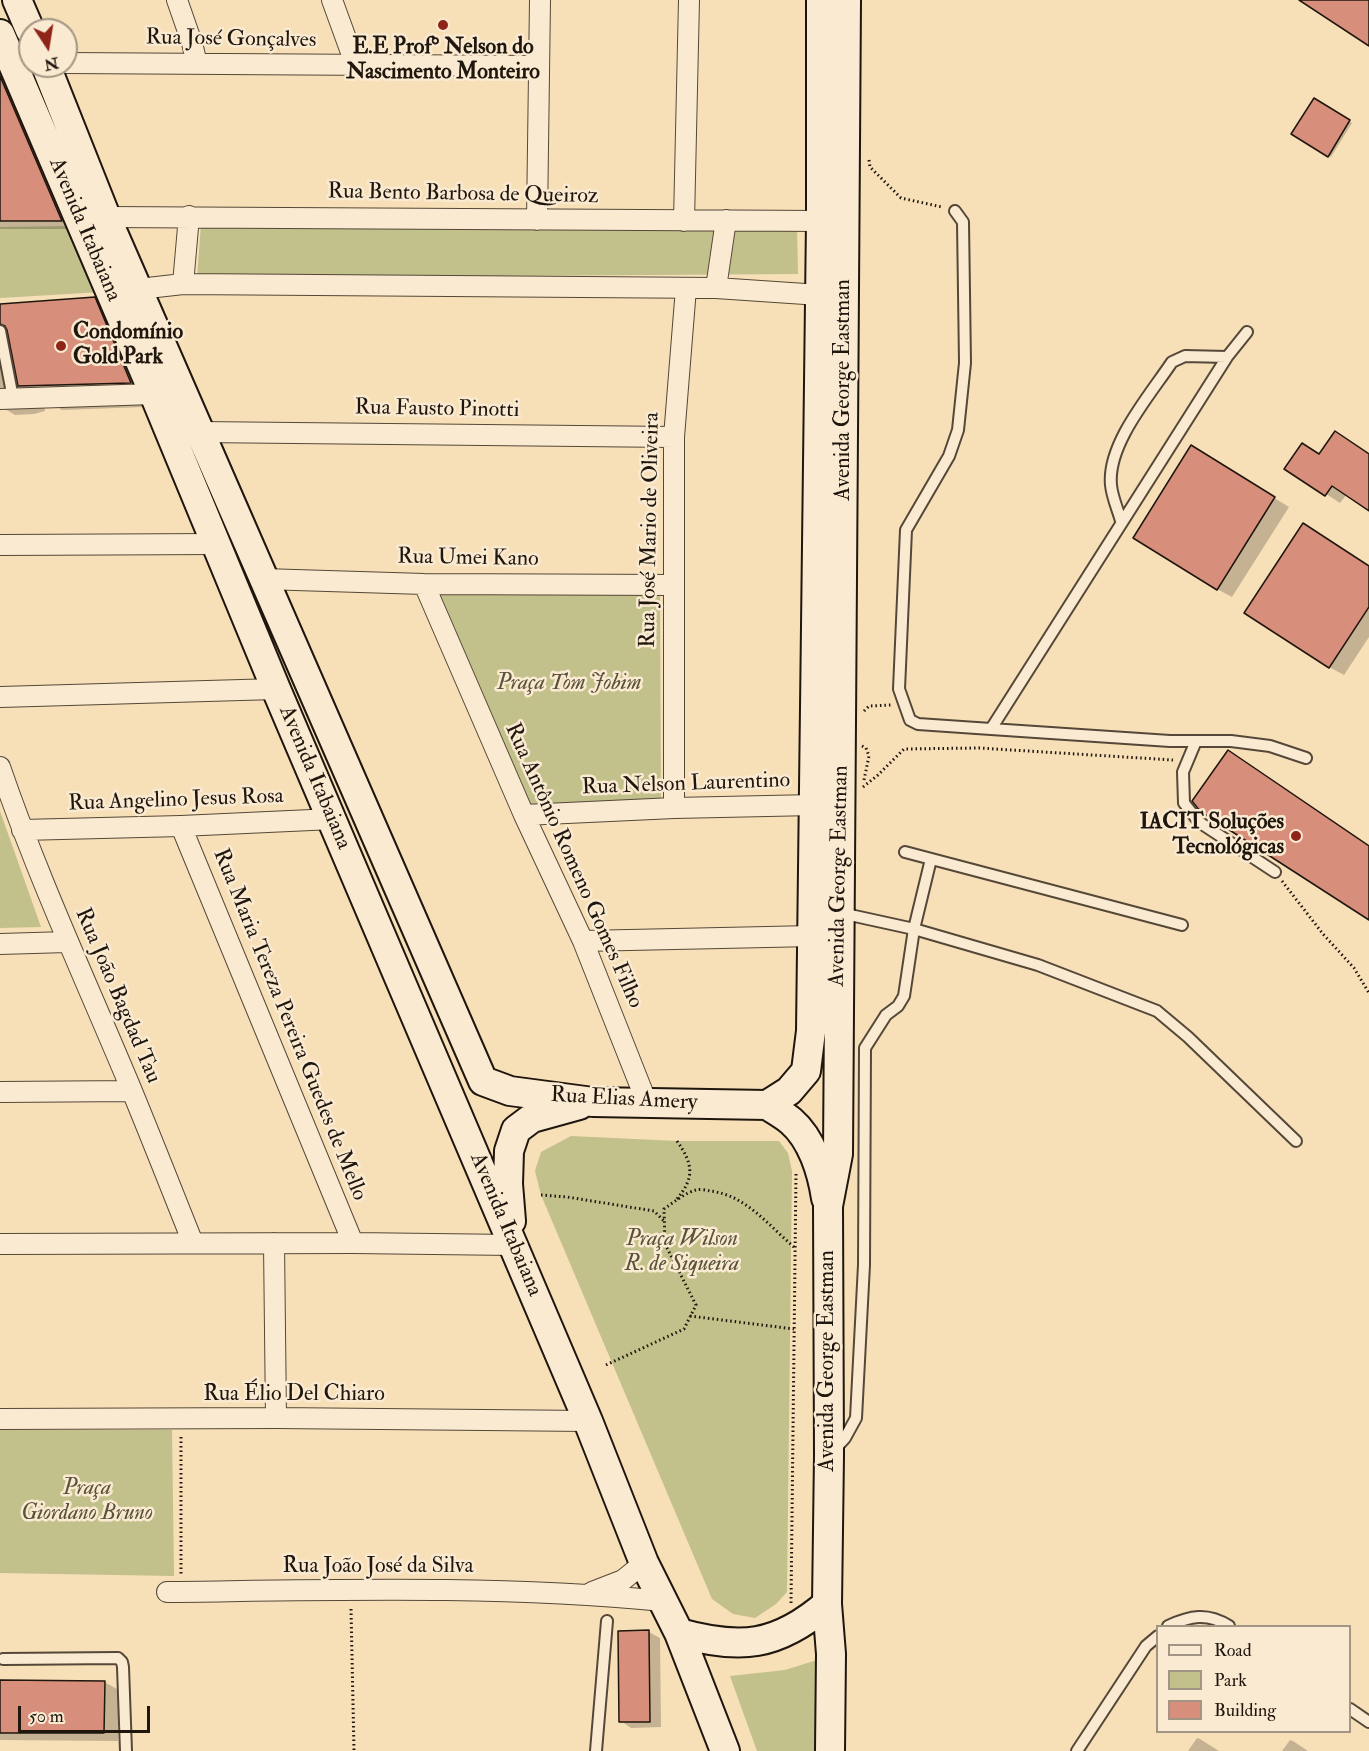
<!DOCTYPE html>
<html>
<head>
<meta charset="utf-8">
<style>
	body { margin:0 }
	#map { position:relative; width:1369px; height:1751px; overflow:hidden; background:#f7dfb8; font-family:"IM FELL Double Pica",serif }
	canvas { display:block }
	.legend { position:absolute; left:1156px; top:1625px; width:195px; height:108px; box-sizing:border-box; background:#faead1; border:2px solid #a29583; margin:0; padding:8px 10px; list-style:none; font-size:18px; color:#1f160e }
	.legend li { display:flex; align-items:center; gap:12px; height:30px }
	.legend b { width:30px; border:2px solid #a29583 }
	.north { position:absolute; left:18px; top:18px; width:60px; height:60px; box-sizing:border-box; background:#faead1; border:2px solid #a29583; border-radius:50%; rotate:168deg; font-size:16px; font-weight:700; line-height:24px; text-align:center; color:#1f160e }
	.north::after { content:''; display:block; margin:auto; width:21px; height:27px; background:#8f2418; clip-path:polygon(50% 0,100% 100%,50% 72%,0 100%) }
	.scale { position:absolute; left:18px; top:1706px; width:132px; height:27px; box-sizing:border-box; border:3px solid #1f160e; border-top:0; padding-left:8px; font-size:18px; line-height:21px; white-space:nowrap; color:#1f160e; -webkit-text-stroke:4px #faead1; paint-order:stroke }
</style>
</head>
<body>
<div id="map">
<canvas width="1369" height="1751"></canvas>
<ul class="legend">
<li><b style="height:8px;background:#faead1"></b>Road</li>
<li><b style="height:16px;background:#c2c08b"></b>Park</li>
<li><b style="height:16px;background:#d78f7b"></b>Building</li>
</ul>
<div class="north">N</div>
<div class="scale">50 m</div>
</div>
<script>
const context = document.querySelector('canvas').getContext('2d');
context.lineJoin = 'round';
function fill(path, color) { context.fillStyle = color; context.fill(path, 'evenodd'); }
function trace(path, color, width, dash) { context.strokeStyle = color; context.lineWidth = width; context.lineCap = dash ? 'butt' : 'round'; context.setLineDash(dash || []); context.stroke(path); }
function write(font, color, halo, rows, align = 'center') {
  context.font = font + ' "IM FELL Double Pica",serif'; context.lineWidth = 5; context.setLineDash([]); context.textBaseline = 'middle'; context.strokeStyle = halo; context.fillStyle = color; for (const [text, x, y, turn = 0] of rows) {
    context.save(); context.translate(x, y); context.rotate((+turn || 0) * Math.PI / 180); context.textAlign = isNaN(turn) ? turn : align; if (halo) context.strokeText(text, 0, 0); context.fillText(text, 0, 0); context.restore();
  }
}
fill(new Path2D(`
	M201,224L797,225L798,274L197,278Z
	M73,226L102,292L0,298V227Z
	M431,593L660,594L661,804L523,806Z
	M0,811L41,927L0,928Z
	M571,1136L677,1141H779L788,1153L792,1171L787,1592L776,1604L755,1618L733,1614L712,1599L541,1195L535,1171L541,1152Z
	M0,1430H172L174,1576L0,1573Z
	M817,1660L815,1751H757L730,1676L785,1670Z`), '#c2c08b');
fill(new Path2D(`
	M0,51L75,229H0Z
	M1315,100L1352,123L1331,157L1293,134Z
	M94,299L137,323L172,406L62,410L42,398L45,411L34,414L15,415L0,406V308Z
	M1369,454V509L1347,494L1340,503L1286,468L1320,455Z
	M1206,456L1289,507L1232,597L1217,589Z
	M1369,567V637L1344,675L1329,667Z
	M649,1632L660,1638L661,1727L631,1728L621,1721Z
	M0,1682H104L119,1690L118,1741L0,1740Z
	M1197,1738L1200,1739L1219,1751H1188Z
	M1290,1740L1293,1741L1308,1751H1282Z`), '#0003');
const building = new Path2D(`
	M1299,0H1369V46Z
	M0,76L62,221H0Z
	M1314,98L1350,120L1328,157L1291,134Z
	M95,297L131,383L18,386L7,330L5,326L0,324V304Z
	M1335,431L1369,454V511L1332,486L1325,496L1284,469L1302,443L1319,454Z
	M1191,445L1275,497L1217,590L1133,538Z
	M1303,523L1369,566V607L1329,668L1244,613Z
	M1228,750L1369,846V920L1200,811L1192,801Z
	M649,1630L650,1722H619L618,1631Z
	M0,1680L105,1681L104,1733H0Z`);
fill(building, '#d78f7b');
trace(building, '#1f160e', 1.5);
const lane = new Path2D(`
	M955,211L963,222L965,363L958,430L949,456L906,530L899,689L910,720L918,724L991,729
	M0,331L13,398
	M1247,332L1227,357L991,729L1170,741H1231L1270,746L1306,758
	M1121,521C1118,510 1112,497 1111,485C1107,444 1150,395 1172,362L1185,356L1227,357
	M1196,741L1183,772L1184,803L1199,822L1275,872
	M905,852L1182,925
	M841,913L914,929L1038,965L1157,1011L1188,1037L1296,1141
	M834,1450L845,1438L856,1418L864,1265L865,1048L886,1015L898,1006L904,996L914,929L931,859
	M1168,1626C1190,1616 1207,1612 1229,1626
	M3,1659L118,1658L122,1662L123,1667L126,1751
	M1350,1709L1369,1722
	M596,1751L607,1621
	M1077,1751L1146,1646L1158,1636`);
const street = new Path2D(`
	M177,0L192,43L197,64
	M332,0L356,66
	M66,63L539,66
	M106,217L821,221
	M537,220L540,0
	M684,221L689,0
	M183,284L189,216
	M716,288L726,220
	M139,289L183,284L716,288L820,295
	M0,399L154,394
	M199,432L674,437
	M0,545L216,544
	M263,579L424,584L674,585
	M424,584L524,815L583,941L647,1103
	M0,697L276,689
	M0,767C38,878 87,983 132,1091C153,1142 173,1193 193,1243
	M674,808V437L686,288
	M524,815L674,808L814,805
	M181,826L353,1243
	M22,830L181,826L333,819
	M583,941L813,936
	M0,944L67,942
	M0,1092L132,1091
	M274,1243L276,1418
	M0,1244L353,1243L513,1245
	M0,1419L276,1418L588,1421
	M167,1592C332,1590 498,1585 663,1601
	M592,1592L623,1580L644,1563`);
const secondary = new Path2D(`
	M17,0L30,30
	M0,34L154,394L276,689L588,1421L644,1563L679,1633L725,1751
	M46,66L106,217L483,1081L510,1091L593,1102L767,1105
	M767,1105L789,1091L806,1071L811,1031L821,221V0
	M767,1105C775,1110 784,1115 791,1121C812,1139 822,1172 826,1198
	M511,1221L508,1184L509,1151L516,1130L532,1118L579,1105
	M679,1633C740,1650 777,1647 827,1604
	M830,1751L831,1654L827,1604L829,1455L828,1206L838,1154L846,0`);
trace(lane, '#554838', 14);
trace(street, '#554838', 22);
trace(secondary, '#1f160e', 32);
trace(new Path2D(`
	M869,160L870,167L901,198L942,207
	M864,711L869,706L891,705
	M862,746L866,748L869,756L864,780
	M863,787L878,775L904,749L979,748L1173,760
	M1282,881L1323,934L1354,968L1369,993
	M677,1141C693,1164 695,1177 677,1199
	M541,1195L567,1197L654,1211L664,1221
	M690,1316L794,1329
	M606,1365L684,1329L696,1305L665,1244L664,1209C674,1202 685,1193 696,1190C700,1189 706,1190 710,1191C746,1195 769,1226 794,1247
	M181,1437V1575
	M791,1603L796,1173
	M351,1609L354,1751`), '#1f160e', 3, [1.5, 3]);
trace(lane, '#faead1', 10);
trace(street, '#faead1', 20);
trace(secondary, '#faead1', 28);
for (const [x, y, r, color] of [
	[443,25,6,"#8f2418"],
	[61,346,6,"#8f2418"],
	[1296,836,6,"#8f2418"]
]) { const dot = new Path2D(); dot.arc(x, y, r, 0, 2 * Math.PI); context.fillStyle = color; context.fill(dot); trace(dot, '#faead1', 2); }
write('22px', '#1f160e', '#faead1', [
	["Rua José Gonçalves",231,40,1],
	["Rua Bento Barbosa de Queiroz",463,195,1],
	["Avenida Itabaiana",84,230,67],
	["Avenida George Eastman",844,390,-90],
	["Rua Fausto Pinotti",437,410,1],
	["Rua José Mario de Oliveira",651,530,-89],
	["Rua Umei Kano",468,559,1],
	["Avenida Itabaiana",314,778,67],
	["Rua Nelson Laurentino",686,785,-2],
	["Rua Angelino Jesus Rosa",176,801,-2],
	["Rua Antônio Romeno Gomes Filho",573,866,66],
	["Avenida George Eastman",840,876,-89],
	["Rua João Bagdad Tau",117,996,67],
	["Rua Maria Tereza Pereira Guedes de Mello",289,1025,68],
	["Rua Elias Amery",624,1100,3],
	["Avenida Itabaiana",505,1225,67],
	["Avenida George Eastman",828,1361,-90],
	["Rua Élio Del Chiaro",294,1395],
	["Rua João José da Silva",378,1567]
]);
write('bold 22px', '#1f160e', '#faead1', [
	["E.E Prof° Nelson do",443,48],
	["Nascimento Monteiro",443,73],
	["Condomínio",73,333,"left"],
	["Gold Park",73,358,"left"],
	["IACIT Soluções",1284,823,"right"],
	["Tecnológicas",1284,848,"right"]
]);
write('italic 22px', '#58523a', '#faead1', [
	["Praça Tom Jobim",569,684],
	["Praça Wilson",682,1240],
	["R. de Siqueira",682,1265],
	["Praça",87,1489],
	["Giordano Bruno",87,1514]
]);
</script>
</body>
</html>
